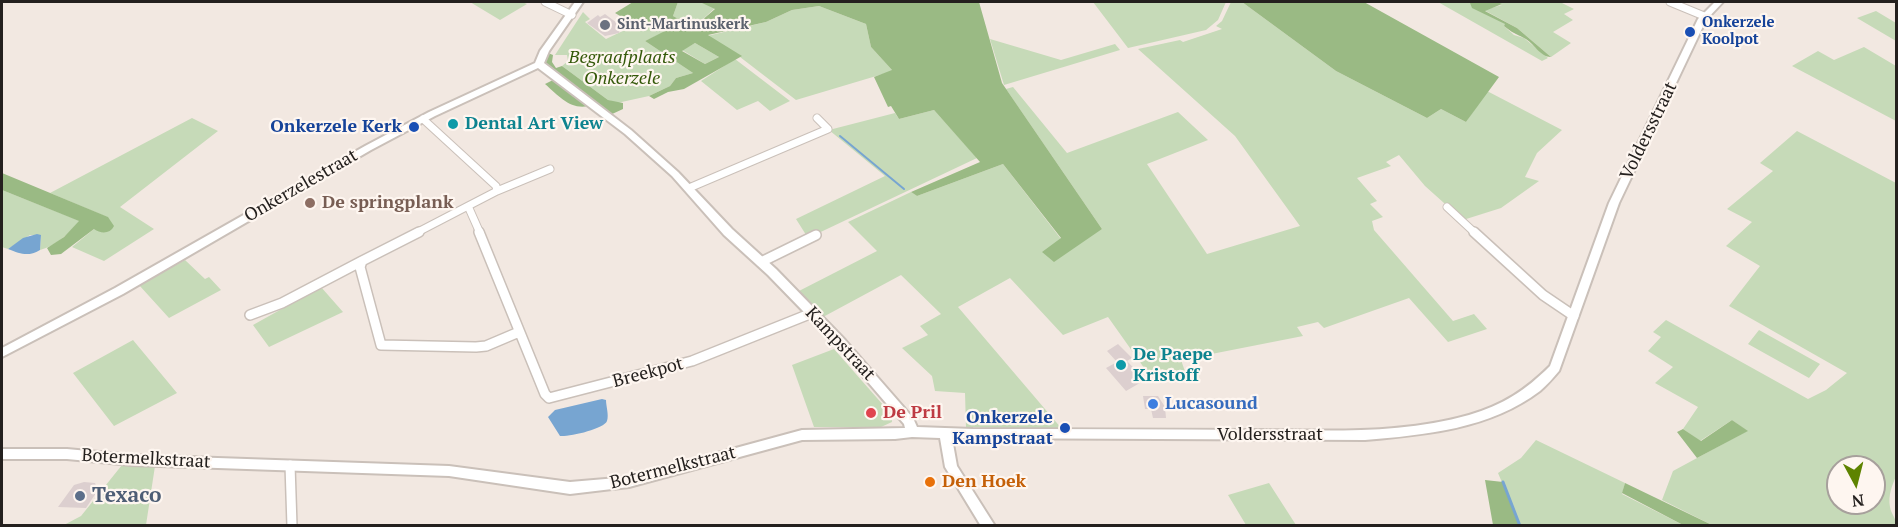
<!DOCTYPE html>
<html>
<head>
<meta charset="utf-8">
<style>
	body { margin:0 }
	#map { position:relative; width:1898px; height:527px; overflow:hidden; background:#f2e8e1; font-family:"PT Serif",serif }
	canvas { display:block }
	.frame { position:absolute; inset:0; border:3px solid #24201e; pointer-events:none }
	.north { position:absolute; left:1826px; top:455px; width:60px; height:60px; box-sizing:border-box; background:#fef6f0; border:2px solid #a7a09c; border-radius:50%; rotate:173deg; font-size:16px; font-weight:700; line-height:24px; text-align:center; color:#24201e }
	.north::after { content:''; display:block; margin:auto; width:21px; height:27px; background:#5e8300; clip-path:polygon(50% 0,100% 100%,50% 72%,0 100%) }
</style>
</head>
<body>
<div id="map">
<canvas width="1898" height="527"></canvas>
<div class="frame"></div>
<div class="north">N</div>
</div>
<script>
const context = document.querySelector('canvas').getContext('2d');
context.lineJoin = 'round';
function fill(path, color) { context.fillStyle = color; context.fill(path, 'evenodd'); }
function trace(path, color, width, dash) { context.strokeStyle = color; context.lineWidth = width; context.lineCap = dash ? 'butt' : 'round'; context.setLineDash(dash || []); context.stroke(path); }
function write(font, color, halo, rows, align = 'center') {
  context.font = font + ' "PT Serif",serif'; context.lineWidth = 4.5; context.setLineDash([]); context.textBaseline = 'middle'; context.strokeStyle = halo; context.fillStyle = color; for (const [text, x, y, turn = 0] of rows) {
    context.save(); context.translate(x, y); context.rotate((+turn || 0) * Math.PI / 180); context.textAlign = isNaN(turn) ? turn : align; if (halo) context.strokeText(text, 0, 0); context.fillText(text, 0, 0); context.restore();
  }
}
fill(new Path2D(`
	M470,2H522L527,4L500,20Z
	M678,2H705L703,3L715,8L694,27L673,16Z
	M1093,2H1226L1218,20L1206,30L1128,48Z
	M1231,2H1242L1336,71L1427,118L1441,109L1466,122L1487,91L1562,130L1537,153L1525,177L1539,181L1501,208L1463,220L1425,186L1399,155L1386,162L1391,166L1357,178L1377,201L1370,204L1383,217L1372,221L1374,230L1453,321L1474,314L1487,329L1448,342L1409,298L1324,328L1318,322L1297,327L1303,336L1181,360L1188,380L1169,382L1163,369L1147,372L1108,317L1063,335L1010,278L958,307L1062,429L966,427L965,393L935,391L932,376L902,348L928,335L920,326L941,314L901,275L823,317L797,292L877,251L848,222L911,192L917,196L1003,164L1061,239L1102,229L1006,89L1013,87L1067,153L1178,112L1208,140L1147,164L1207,254L1300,226L1235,136L1138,49L1180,40L1183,42L1222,29L1216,26L1222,21Z
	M1438,2H1474L1470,3L1506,24L1504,26L1514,35L1524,38L1548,58L1542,61Z
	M1497,2H1560L1574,9L1564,14L1573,20L1553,32L1571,43L1551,57L1517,28L1484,10L1502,5Z
	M819,6L866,24L871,47L893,71L796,100L740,57L741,56L707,36L766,22L792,10Z
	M1876,11L1896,23V41L1857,18Z
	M583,12L590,19L585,22L606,39L631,27L637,30L658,21L672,29L645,41L693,73L676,78L670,86L649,96L617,103L608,100L562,66L568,61L567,55H555Z
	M990,39L1061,60L1115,44L1120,50L1004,85Z
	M695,43L719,57L705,64L682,50Z
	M1864,47L1896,66V121L1792,66L1818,51L1834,60Z
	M735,59L790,101L770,111L758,101L737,110L701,81Z
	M934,110L977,158L808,238L796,219L885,176L829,130L895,113L899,119Z
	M192,118L218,131L120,207L154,229L104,261L72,247L94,229L111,222L107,217L50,193Z
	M1797,131L1896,183V476C1892,486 1888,495 1890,507C1891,514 1896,517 1896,525H1712L1662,500L1673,471L1747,431L1732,420L1700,441L1683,429L1698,407L1655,383L1673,367L1648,351L1661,337L1653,332L1666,320L1808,399L1826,390L1847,373L1729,306L1760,266L1726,246L1752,222L1727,209L1773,171L1760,163ZM1838,467H1874V503H1838Z
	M2,190L80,221C69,233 56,246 40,250L41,235H30L8,249L2,247Z
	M185,260L205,279L209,277L221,290L169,318L139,285Z
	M321,287L343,312L269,347L253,325Z
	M1759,330L1820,364L1809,378L1748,344Z
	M133,340L177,393L114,426L73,373Z
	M834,349L891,414L892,422L881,427H814L792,365Z
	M1536,440L1625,483L1622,494L1683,525H1520L1498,473L1521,458Z
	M122,465L155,466L146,525H64L81,516Z
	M1269,483L1296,525H1246L1228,495Z`), '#c6dab8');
fill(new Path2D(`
	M633,2H678L673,16L694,27L715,9L702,3L705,2H979L1002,83L1102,229L1054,262L1042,252L1061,238L1003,164L917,196L911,192L980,162L934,110L899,119L891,106L888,107L874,77L892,70L871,47L866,24L819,6L792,10L766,22L708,35L742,56L684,89L668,92L654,99L649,96L670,86L676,78L693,73L645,41L671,28L658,21L637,30L622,23L627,20L615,13ZM695,43L719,57L705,64L682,51Z
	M1242,2H1364L1499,77L1466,122L1441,109L1427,118L1336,71Z
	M1474,2H1497L1502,4L1485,11L1517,28L1551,57C1540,57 1534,43 1524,38C1516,34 1511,32 1504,26L1505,24L1472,8L1470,3Z
	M548,53L553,55L552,62L556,68L562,66L608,100L623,103V109L610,115L595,104C573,113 561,98 545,84L553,80L536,66Z
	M2,173L108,217L114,226C110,234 101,234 94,229L61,254L51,255L47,248L64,237L79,221L2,190Z
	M1732,420L1748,431L1697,458L1677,432L1683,429L1701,441Z
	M1485,480L1503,482L1520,525H1493Z
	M1625,483L1712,525H1683L1622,493Z`), '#9aba84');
fill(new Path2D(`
	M37,234L41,235L40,250C28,257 21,254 8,249L23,238Z
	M602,399L606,400C606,406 609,415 607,421C604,429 569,437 560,436L548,417L555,410Z`), '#77a5d1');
trace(new Path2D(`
	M840,136L904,189`), '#77a5d1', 2);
trace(new Path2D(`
	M1503,482L1520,526`), '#77a5d1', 3);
fill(new Path2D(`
	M605,14L621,26L619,33L605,36L587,23L598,15L600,17Z
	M1118,344L1132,358L1127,361L1145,380L1126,391L1106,368L1117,362L1107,351Z
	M1143,396H1158L1165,407L1166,418H1153L1151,409H1145Z
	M84,482L95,483L98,490L86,508L58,507L74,485Z`), '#dccfcf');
const minorFar1 = new Path2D(`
	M545,2L572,15
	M1670,2L1704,16
	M423,119L496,186L497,191L468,206L480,233
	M689,188L828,129L817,118
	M497,191L550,169
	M1447,207L1475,233
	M416,233L468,206`);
const minor = new Path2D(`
	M419,232L362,261L360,267L381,345L476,347L486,346L519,332
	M479,232L545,394L549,398L692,361L812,313
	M1474,232L1543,295L1574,316
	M761,262L816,235
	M250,315L282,303L362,261
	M290,465L292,526`);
const tertiary = new Path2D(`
	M575,2H583L549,51L544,63L631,130L678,172L732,229L776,269L845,340L913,418L917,427L973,429C1066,429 1159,429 1252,430C1324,430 1399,435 1469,415C1503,405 1526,390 1550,366L1609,203L1698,19L1715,2H1723L1706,20L1619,203L1559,371C1553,378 1547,385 1540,391C1490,429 1425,435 1365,440L952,438L957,466L995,526H981L945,467L940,438L912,437L895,439L802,440L629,487L570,494L449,476L131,465L67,459H2V449H67L131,455L449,466L570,482L629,477L802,430L905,428L904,424L837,346L768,275L724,235L672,176L625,134L538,68L435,116L371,150L123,294L2,357V348L115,288L365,146L429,112L535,63L540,51Z`);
trace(minorFar1, '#cac0b9', 9);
trace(minor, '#cac0b9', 12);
trace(tertiary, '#cac0b9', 4);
trace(minorFar1, '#fff', 7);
trace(minor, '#fff', 9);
fill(tertiary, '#fff');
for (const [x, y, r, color] of [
	[605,25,6,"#6b7280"],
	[1690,32,6,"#1a4fb4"],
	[453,124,6,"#0f9aa8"],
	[414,127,6,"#1a4fb4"],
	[310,203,6,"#8d6e63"],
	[1121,365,6,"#0f9aa8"],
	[1153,404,6,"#3f7fe0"],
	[871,413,6,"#e0444e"],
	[1065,428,6,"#1a4fb4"],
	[930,482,6,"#e8710a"],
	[80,496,6,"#5c6f8a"]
]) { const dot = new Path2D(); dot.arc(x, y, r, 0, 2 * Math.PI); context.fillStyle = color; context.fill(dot); trace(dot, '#fef6f0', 2); }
write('bold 15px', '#164399', '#fef6f0', [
	["Onkerzele",1702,23],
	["Koolpot",1702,40]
], 'left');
write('bold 15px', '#5b616d', '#fef6f0', [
	["Sint-Martinuskerk",617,25]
], 'left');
write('italic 18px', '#345909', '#fef6f0', [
	["Begraafplaats",622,58],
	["Onkerzele",622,79]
]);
write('bold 18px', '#0d838f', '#fef6f0', [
	["Dental Art View",465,124],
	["De Paepe",1133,355],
	["Kristoff",1133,376]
], 'left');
write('bold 18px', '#164399', '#fef6f0', [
	["Onkerzele Kerk",402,127],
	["Onkerzele",1053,418],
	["Kampstraat",1053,439]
], 'right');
write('18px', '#24201e', '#fef6f0', [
	["Voldersstraat",1649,131,-64],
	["Onkerzelestraat",301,186,-30],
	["Kampstraat",840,344,47],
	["Breekpot",648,373,-15],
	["Voldersstraat",1270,435],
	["Botermelkstraat",146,459,3],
	["Botermelkstraat",673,468,-14]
]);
write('bold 18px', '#785e54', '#fef6f0', [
	["De springplank",322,203]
], 'left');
write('bold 18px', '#366cbe', '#fef6f0', [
	["Lucasound",1165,404]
], 'left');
write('bold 18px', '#be3a42', '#fef6f0', [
	["De Pril",883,413]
], 'left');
write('bold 18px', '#c56008', '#fef6f0', [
	["Den Hoek",942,482]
], 'left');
write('bold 21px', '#4e5e75', '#fef6f0', [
	["Texaco",92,496]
], 'left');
</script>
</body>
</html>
